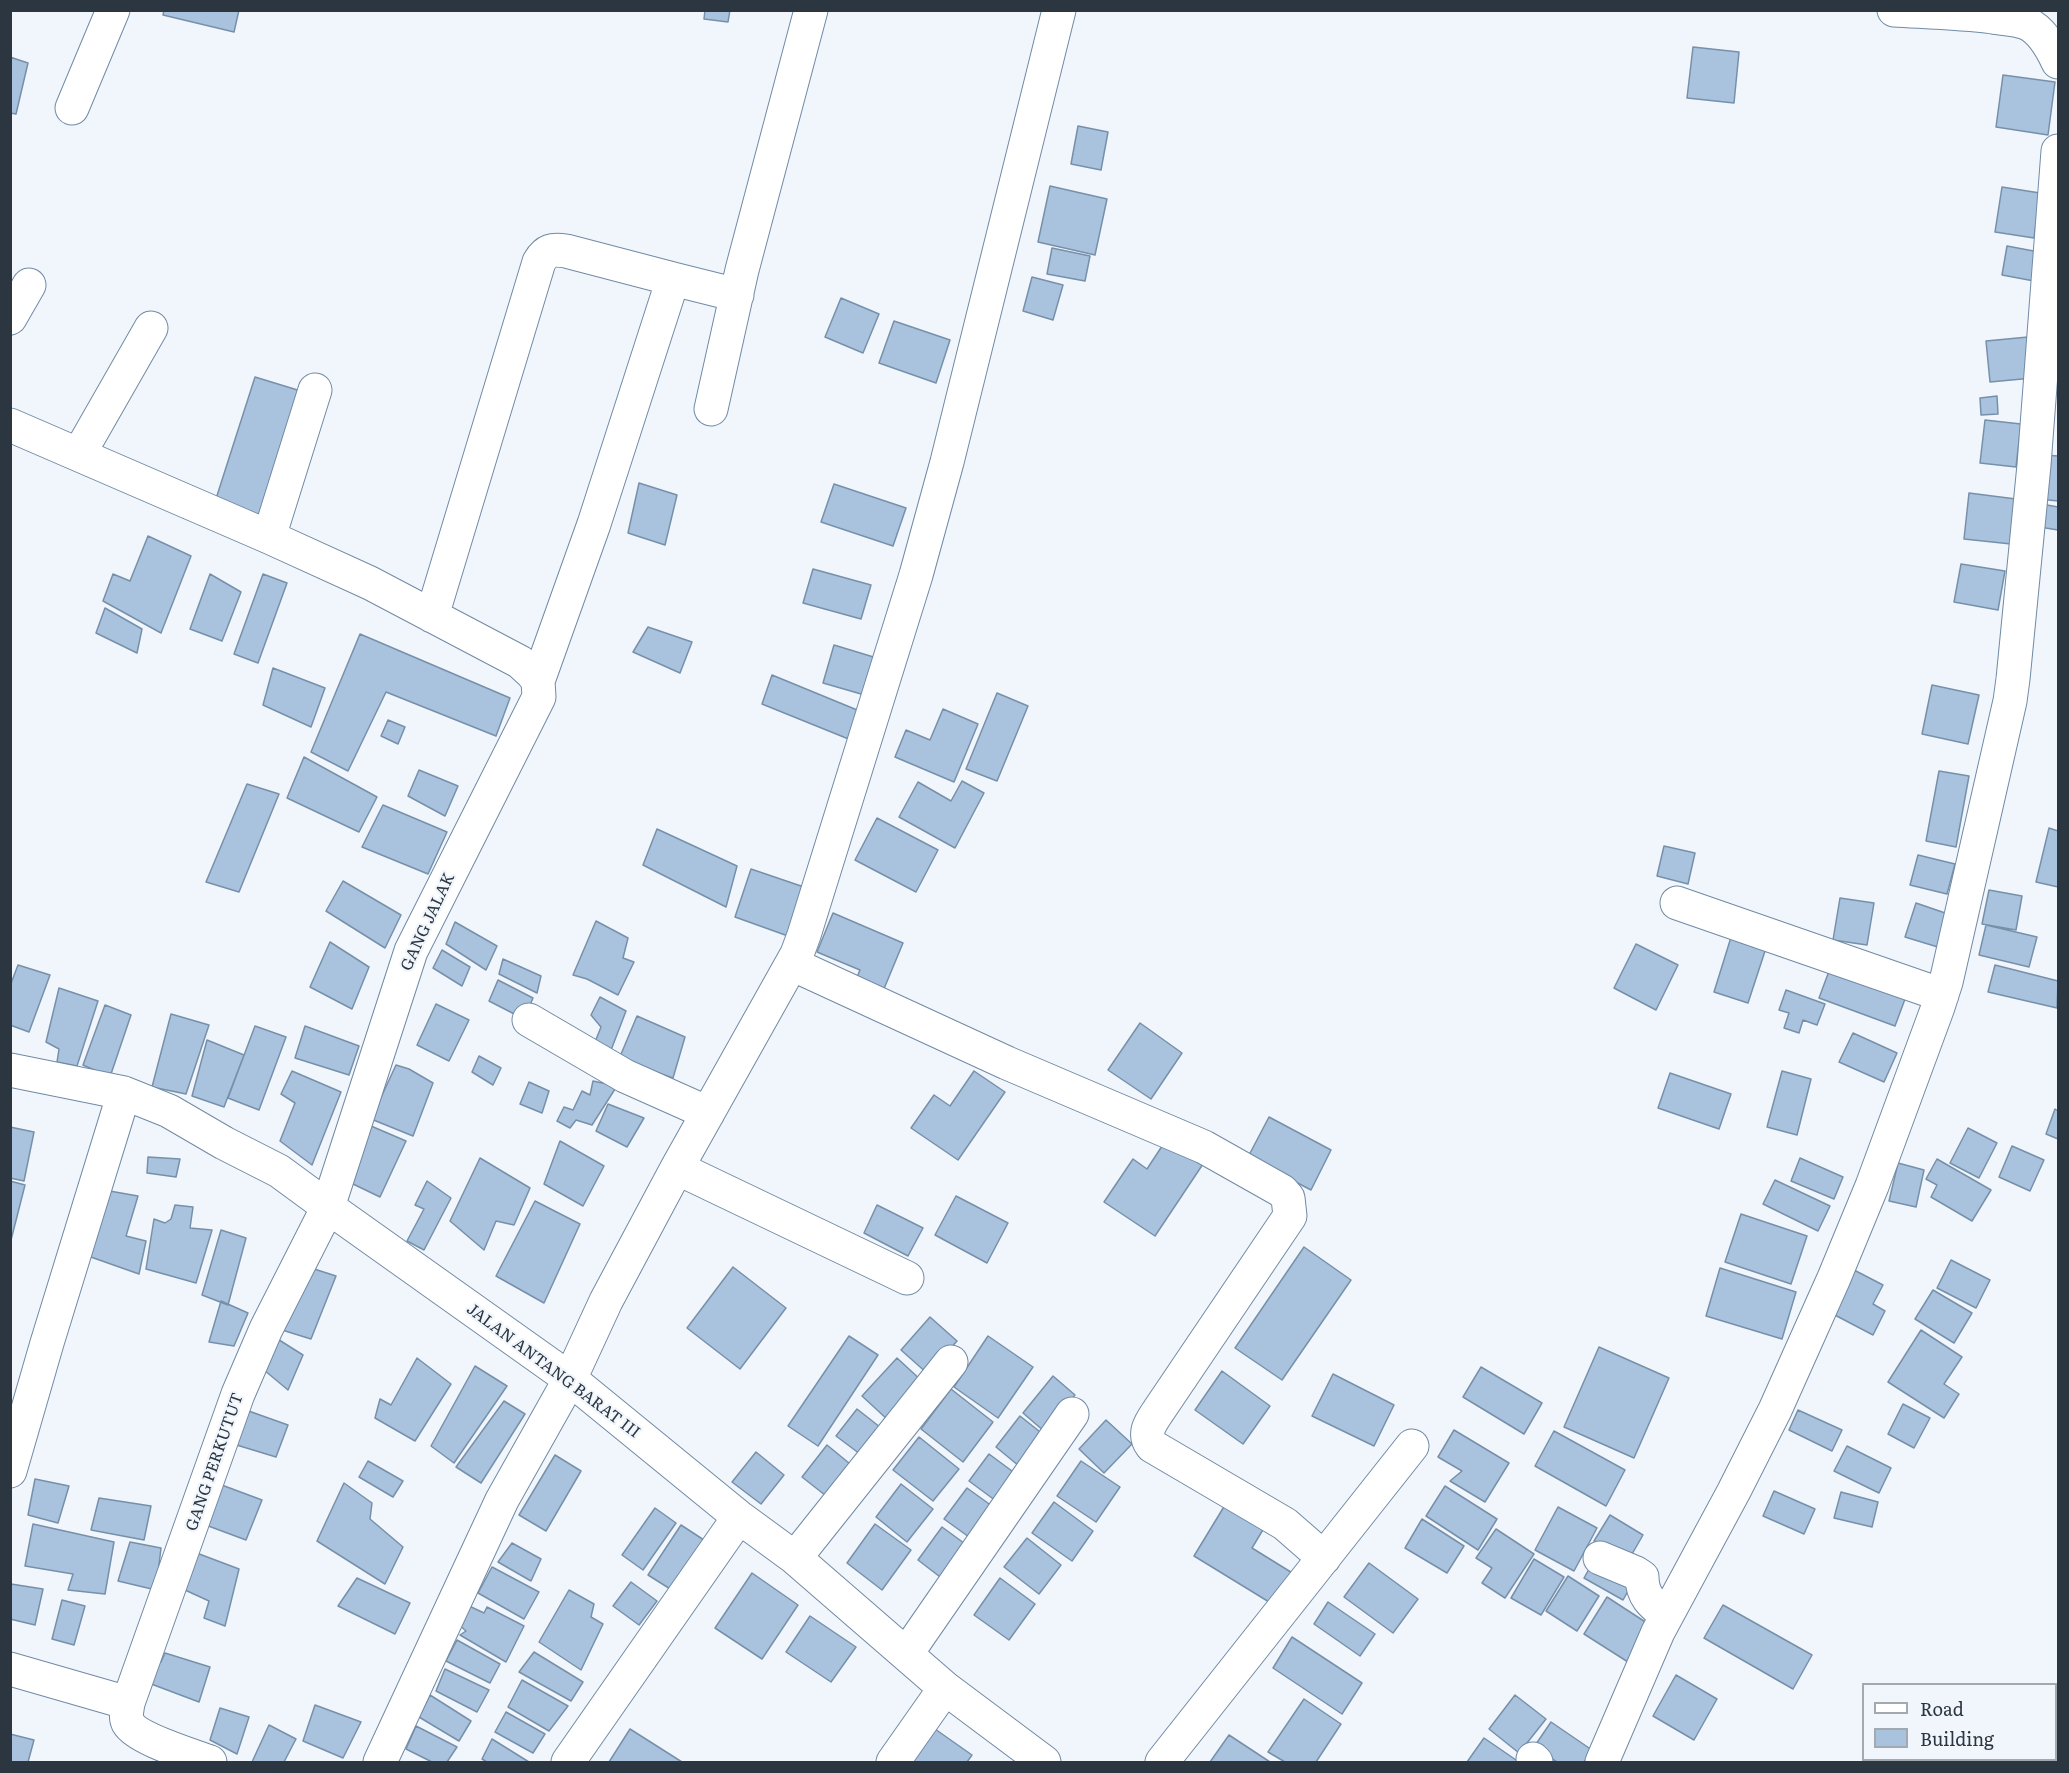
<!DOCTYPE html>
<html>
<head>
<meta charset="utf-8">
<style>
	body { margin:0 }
	#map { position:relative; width:2069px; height:1773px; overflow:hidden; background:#f1f6fc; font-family:Literata,serif }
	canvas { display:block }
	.frame { position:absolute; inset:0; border:12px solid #2c3641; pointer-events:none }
	.legend { position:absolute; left:1862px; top:1683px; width:195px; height:78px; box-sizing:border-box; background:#f1f6fc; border:2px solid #a2a9b1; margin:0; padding:8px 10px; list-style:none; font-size:18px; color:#2c3641 }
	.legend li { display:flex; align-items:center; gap:12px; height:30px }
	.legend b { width:30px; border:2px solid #a2a9b1 }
</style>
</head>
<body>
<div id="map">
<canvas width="2069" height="1773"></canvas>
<div class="frame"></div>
<ul class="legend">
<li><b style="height:8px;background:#fff"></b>Road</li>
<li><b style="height:16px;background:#a9c3df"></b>Building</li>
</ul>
</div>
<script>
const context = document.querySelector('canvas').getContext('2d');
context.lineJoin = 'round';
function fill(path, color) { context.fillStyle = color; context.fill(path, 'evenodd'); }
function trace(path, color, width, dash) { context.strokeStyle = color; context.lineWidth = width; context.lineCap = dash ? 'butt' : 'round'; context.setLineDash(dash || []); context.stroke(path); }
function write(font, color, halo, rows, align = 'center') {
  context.font = font + ' Literata,serif'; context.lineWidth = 4.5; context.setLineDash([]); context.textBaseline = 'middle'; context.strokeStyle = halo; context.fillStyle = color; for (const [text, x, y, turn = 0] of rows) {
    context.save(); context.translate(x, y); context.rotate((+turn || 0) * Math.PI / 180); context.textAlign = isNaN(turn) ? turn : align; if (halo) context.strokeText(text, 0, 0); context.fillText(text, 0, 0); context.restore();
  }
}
const building = new Path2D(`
	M164,10H239L234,32L163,15Z
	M705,10H730L728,22L704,19Z
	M1693,47L1739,52L1734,103L1687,98Z
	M10,57L28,63L16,114L10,113Z
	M2003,75L2055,82L2048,135L1996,127Z
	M1078,126L1108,132L1101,170L1071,164Z
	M1050,186L1107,199L1095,255L1038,242Z
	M2002,187L2040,193L2034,238L1995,232Z
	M2007,246L2039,252L2034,281L2002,275Z
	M1052,248L1090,256L1085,281L1047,274Z
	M1032,277L1063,285L1053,320L1023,311Z
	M841,298L879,314L863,353L825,337Z
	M894,321L950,340L936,383L879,363Z
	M2028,337L2033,378L1990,382L1986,341Z
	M255,377L304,392L262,523L214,505Z
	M1997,396L1998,414L1981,415L1980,398Z
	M1985,420L2021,424L2016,467L1980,463Z
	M2045,455L2058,456V501L2039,499Z
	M639,483L677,495L665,545L628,533Z
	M834,484L906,508L893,546L821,522Z
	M1969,493L2016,499L2011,544L1964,539Z
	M2036,503L2058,507V530L2033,526Z
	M148,536L191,556L161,633L103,601L113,574L130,581Z
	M1961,564L2005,571L1998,610L1954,602Z
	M813,569L871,585L861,619L803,603Z
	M210,574L241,592L222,641L190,629Z
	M263,574L287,583L258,663L234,654Z
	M105,608L142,629L137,653L96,633Z
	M648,627L692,642L680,673L633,652Z
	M360,634L510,698L496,736L386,692L348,771L311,752Z
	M834,645L880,659L868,696L823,683Z
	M273,668L325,688L311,727L263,705Z
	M772,675L862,712L851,740L762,704Z
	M1932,685L1979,695L1968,744L1922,734Z
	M997,693L1028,706L997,781L966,769Z
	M943,709L978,724L954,782L895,757L906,730L930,740Z
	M388,720L405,727L398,744L381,736Z
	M304,757L377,797L359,832L287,798Z
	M419,770L458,786L445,816L408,796Z
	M1939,771L1969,776L1956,847L1926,841Z
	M962,781L984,793L955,848L899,817L918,782L951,801Z
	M247,784L279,794L239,892L206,882Z
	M383,805L447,832L428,874L362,847Z
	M877,818L938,850L916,892L855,860Z
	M2049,828L2058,831V887L2036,882Z
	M657,829L737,866L726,907L643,865Z
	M1664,846L1695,853L1688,884L1657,876Z
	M1918,855L1955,864L1947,894L1910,885Z
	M751,869L804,887L788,936L735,917Z
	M343,881L401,915L385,948L326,911Z
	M1989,890L2022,896L2016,930L1982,924Z
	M1840,898L1874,903L1867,945L1833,940Z
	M1916,903L1951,915L1941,948L1905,937Z
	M833,913L903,943L881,996L854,984L860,970L817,952Z
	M596,921L628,938L623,958L634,962L618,995L587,979L573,975Z
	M455,922L497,946L486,970L446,944Z
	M1986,925L2037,937L2029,967L1979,955Z
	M1732,934L1767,945L1748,1003L1714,992Z
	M330,942L369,967L352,1009L310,987Z
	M1636,944L1678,965L1656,1010L1614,988Z
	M442,950L470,967L462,986L433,968Z
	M503,959L541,976L537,993L499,974Z
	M1832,963L1908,991L1895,1026L1819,998Z
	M18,965L50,975L29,1032L10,1025V986Z
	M1995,965L2058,981L2057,1008L1988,992Z
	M498,980L533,998L524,1019L489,1001Z
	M59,988L98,1001L77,1066L57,1062L59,1049L46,1042Z
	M1786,990L1825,1004L1817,1025L1803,1020L1799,1033L1784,1028L1789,1013L1779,1010Z
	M600,997L626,1011L608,1058L593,1047L601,1027L591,1015Z
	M436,1004L469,1020L449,1061L417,1045Z
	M105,1005L131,1015L110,1077L83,1065Z
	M171,1014L209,1025L186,1094L152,1087Z
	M637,1016L685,1037L673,1078L619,1059Z
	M1140,1023L1182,1053L1151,1099L1108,1070Z
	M255,1026L286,1037L259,1110L228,1098Z
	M305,1026L359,1046L349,1075L295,1058Z
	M1853,1033L1897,1053L1884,1082L1839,1062Z
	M207,1040L244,1055L224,1107L192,1096Z
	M479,1056L501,1068L493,1085L472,1072Z
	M396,1065L409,1069L433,1083L413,1136L371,1119Z
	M292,1071L341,1092L312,1165L280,1141L295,1103L281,1094Z
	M974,1071L1005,1092L958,1160L911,1128L934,1095L950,1106Z
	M1782,1071L1811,1079L1797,1135L1767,1127Z
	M1670,1073L1731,1094L1719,1129L1658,1108Z
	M593,1081L617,1086L592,1125L576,1120L570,1128L557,1121L564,1107L573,1110L582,1091L590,1095Z
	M529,1082L549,1091L542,1113L520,1104Z
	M608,1104L644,1118L627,1147L596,1131Z
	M2055,1109L2058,1111V1139L2046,1134Z
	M1269,1117L1331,1150L1311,1190L1248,1157Z
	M371,1126L406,1141L380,1197L351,1183Z
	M10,1127L34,1132L24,1181L10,1178Z
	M1968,1128L1997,1143L1979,1178L1950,1163Z
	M1168,1137L1205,1161L1155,1236L1104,1202L1133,1159L1147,1169Z
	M560,1141L604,1166L583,1206L544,1184Z
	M2012,1146L2044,1160L2030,1191L1999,1177Z
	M148,1157L180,1159L176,1177L147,1173Z
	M480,1158L530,1188L514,1225L496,1221L484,1250L450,1221Z
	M1800,1158L1843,1177L1834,1199L1791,1181Z
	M1937,1159L1991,1190L1972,1221L1931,1197L1937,1185L1926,1179Z
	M1898,1163L1924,1170L1916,1207L1889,1201Z
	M1775,1180L1830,1206L1818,1231L1763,1204Z
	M10,1181L25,1185L10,1244Z
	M427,1181L451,1198L424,1250L407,1241L424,1209L415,1205Z
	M104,1190L138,1196L126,1236L146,1241L139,1274L88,1256Z
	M956,1196L1008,1223L987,1263L935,1235Z
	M535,1201L580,1224L544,1303L496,1276Z
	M175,1205L193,1207L190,1228L212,1230L196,1283L146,1269L154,1219L165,1223L171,1219Z
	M877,1205L923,1228L908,1256L864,1233Z
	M1741,1214L1807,1236L1791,1284L1725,1262Z
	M221,1230L246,1238L228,1305L202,1295Z
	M1304,1247L1351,1280L1282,1380L1235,1348Z
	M1951,1260L1990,1280L1976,1308L1937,1288Z
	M308,1267L336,1276L311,1339L282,1330Z
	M733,1267L786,1308L740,1369L687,1328Z
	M1720,1268L1796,1292L1782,1339L1706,1316Z
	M1854,1270L1883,1285L1873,1304L1885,1311L1873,1335L1831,1313Z
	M1933,1290L1972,1313L1954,1343L1915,1319Z
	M221,1301L248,1313L234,1346L209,1342Z
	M930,1317L957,1341L928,1374L901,1350Z
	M1921,1330L1962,1357L1944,1384L1959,1394L1944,1418L1888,1382Z
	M849,1336L878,1355L818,1446L788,1426Z
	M988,1336L1033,1367L998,1418L954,1387Z
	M276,1338L303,1355L288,1390L258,1365Z
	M1599,1347L1669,1378L1634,1458L1564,1427Z
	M417,1358L451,1384L415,1441L375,1418L380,1399L391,1405Z
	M897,1358L923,1382L888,1420L862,1396Z
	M475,1366L507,1386L454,1463L431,1446Z
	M1481,1367L1542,1403L1524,1434L1463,1397Z
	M1222,1371L1270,1406L1243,1444L1195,1410Z
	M1333,1374L1394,1405L1374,1446L1312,1416Z
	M1053,1376L1075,1395L1045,1432L1023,1413Z
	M951,1389L993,1422L963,1462L921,1429Z
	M504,1401L525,1414L481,1483L456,1467Z
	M1903,1404L1930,1418L1914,1448L1888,1434Z
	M243,1409L288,1425L276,1457L230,1443Z
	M857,1409L885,1431L864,1457L836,1436Z
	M1798,1410L1842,1430L1832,1451L1789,1430Z
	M1020,1416L1044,1435L1019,1466L996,1447Z
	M1106,1420L1132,1444L1104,1473L1079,1449Z
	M1454,1430L1509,1463L1485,1502L1450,1481L1462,1471L1438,1457Z
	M1554,1431L1625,1470L1606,1506L1535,1466Z
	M919,1437L959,1469L933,1501L893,1470Z
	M827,1445L855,1468L830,1499L802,1477Z
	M1847,1446L1891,1468L1879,1493L1834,1471Z
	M756,1452L784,1475L761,1504L732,1482Z
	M989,1454L1016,1474L996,1501L969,1481Z
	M555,1455L581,1471L546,1531L519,1515Z
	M368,1461L403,1481L393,1497L359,1477Z
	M1081,1461L1120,1487L1096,1522L1057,1496Z
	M35,1479L69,1486L58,1523L28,1515Z
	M344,1483L372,1503L370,1519L403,1547L385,1584L317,1541Z
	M219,1484L262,1500L246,1540L203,1524Z
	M901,1484L933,1509L907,1542L876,1517Z
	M1445,1486L1497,1519L1478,1550L1426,1516Z
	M967,1488L992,1506L969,1537L944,1519Z
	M1774,1491L1815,1509L1804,1534L1763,1516Z
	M1841,1492L1878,1502L1872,1527L1834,1518Z
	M99,1498L151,1506L144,1540L91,1530Z
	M1054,1502L1093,1531L1072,1561L1032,1533Z
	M1225,1505L1264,1528L1252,1548L1294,1574L1274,1605L1194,1556Z
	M1558,1507L1597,1528L1574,1571L1535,1550Z
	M655,1508L676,1523L643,1570L622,1555Z
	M1610,1515L1643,1535L1628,1561L1594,1541Z
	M1422,1519L1464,1546L1447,1573L1405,1548Z
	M33,1524L114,1542L105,1594L68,1590L73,1574L25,1566Z
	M875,1524L911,1550L882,1590L847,1563Z
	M681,1525L707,1542L675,1592L648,1575Z
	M942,1527L968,1546L944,1580L918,1560Z
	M1496,1529L1534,1554L1505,1598L1482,1583L1492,1568L1476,1558Z
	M1027,1538L1061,1565L1039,1594L1004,1567Z
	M130,1542L161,1548L156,1590L118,1581Z
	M512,1543L541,1559L531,1581L498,1562Z
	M194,1552L239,1569L225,1626L204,1618L209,1601L185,1590Z
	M1534,1559L1564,1577L1541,1615L1511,1598Z
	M1593,1562L1632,1584L1623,1600L1584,1578Z
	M1369,1563L1418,1599L1393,1633L1344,1597Z
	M492,1567L539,1592L524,1619L478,1593Z
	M752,1573L798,1605L762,1659L715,1628Z
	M1568,1576L1599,1596L1577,1631L1546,1611Z
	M357,1578L410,1603L395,1634L338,1606Z
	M1000,1578L1035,1604L1009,1640L974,1615Z
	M631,1582L657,1601L639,1625L613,1606Z
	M11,1584L43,1589L35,1625L10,1619Z
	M569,1590L594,1604L591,1617L603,1624L581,1670L539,1642Z
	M1607,1597L1650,1625L1628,1662L1584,1634Z
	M62,1600L85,1606L74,1645L52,1639Z
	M1328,1602L1375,1634L1360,1656L1314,1624Z
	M467,1605L484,1613L487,1607L524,1626L506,1662L460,1635L466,1631L458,1624Z
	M1723,1605L1812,1655L1793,1689L1704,1638Z
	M810,1616L856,1647L831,1682L786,1652Z
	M1292,1637L1362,1683L1342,1714L1273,1668Z
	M457,1640L500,1664L490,1683L446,1661Z
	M534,1652L583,1682L571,1701L519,1672Z
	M165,1653L210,1667L199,1702L146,1682L152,1658L161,1662Z
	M445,1669L489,1690L477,1712L436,1691Z
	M1676,1675L1717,1699L1694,1740L1653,1716Z
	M522,1680L568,1706L549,1731L508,1707Z
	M430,1695L471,1721L459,1741L419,1717Z
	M1515,1695L1546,1719L1519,1753L1489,1729Z
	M1304,1699L1341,1724L1316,1762H1285L1268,1752Z
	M315,1705L361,1722L343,1758L303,1741Z
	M220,1708L249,1717L237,1754L210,1740Z
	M506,1712L545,1734L533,1753L495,1732Z
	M1551,1722L1592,1750L1584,1762H1557L1534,1747Z
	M269,1725L296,1739L284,1762H252Z
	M416,1726L457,1747L447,1762H432L406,1749Z
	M630,1729L682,1762H609Z
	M935,1729L972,1755L967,1762H912Z
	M10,1734L34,1740L28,1762H10Z
	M1229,1735L1270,1762H1210Z
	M1484,1738L1519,1762H1467Z
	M492,1739L529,1762H487L482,1759Z`);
fill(building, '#a9c3df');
trace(building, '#7790aa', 1.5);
const minor = new Path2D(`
	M1894,10C1927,12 1960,13 1993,17C2004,19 2016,19 2026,23C2042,30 2051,47 2058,62
	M72,108L113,10
	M10,318L29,285
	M711,409L742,270L811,10
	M10,425L269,537L370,583L520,662L532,673L538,681
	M79,454L151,328
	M269,537L315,390
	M432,616L539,262C546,250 552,249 566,251L673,279
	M1677,903L1942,995
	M792,964L1007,1063L1204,1147L1282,1191L1288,1198L1290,1216L1159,1410C1151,1422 1142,1433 1152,1446L1285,1524L1324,1558
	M529,1020L625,1076L708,1113
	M10,1070L124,1093L169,1111L224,1143L279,1171L328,1207L570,1379L739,1517L795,1558L945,1688L1044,1762
	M677,1168L907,1278
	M10,1471L47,1343L124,1093
	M795,1558L951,1362
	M1600,1558L1636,1573L1642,1577C1642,1596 1652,1604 1666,1615
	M907,1653L1072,1414
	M10,1669L128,1703
	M1533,1759L1536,1762
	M210,1762C192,1755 137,1739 128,1723C125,1717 127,1710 128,1703L238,1394L266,1329L328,1207L411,951L539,697L538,681L594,524L673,279L737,295
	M380,1762L502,1500L570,1379L606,1301L677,1168L797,954L804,935L916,575L947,462L1059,10
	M568,1762L739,1517
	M893,1762L945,1688
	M1162,1762L1412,1446
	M1602,1762L1658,1632L1734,1491L1775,1410L1834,1278L1872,1186L1938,1007L1946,982L2010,701L2013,679L2034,465L2058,151`);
trace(minor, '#718aa5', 35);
trace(minor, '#fff', 33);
write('16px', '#2c3641', '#f1f6fc', [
	["GANG JALAK",428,922,-65],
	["JALAN ANTANG BARAT III",553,1371,37],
	["GANG PERKUTUT",215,1462,-71]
]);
</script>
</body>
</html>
